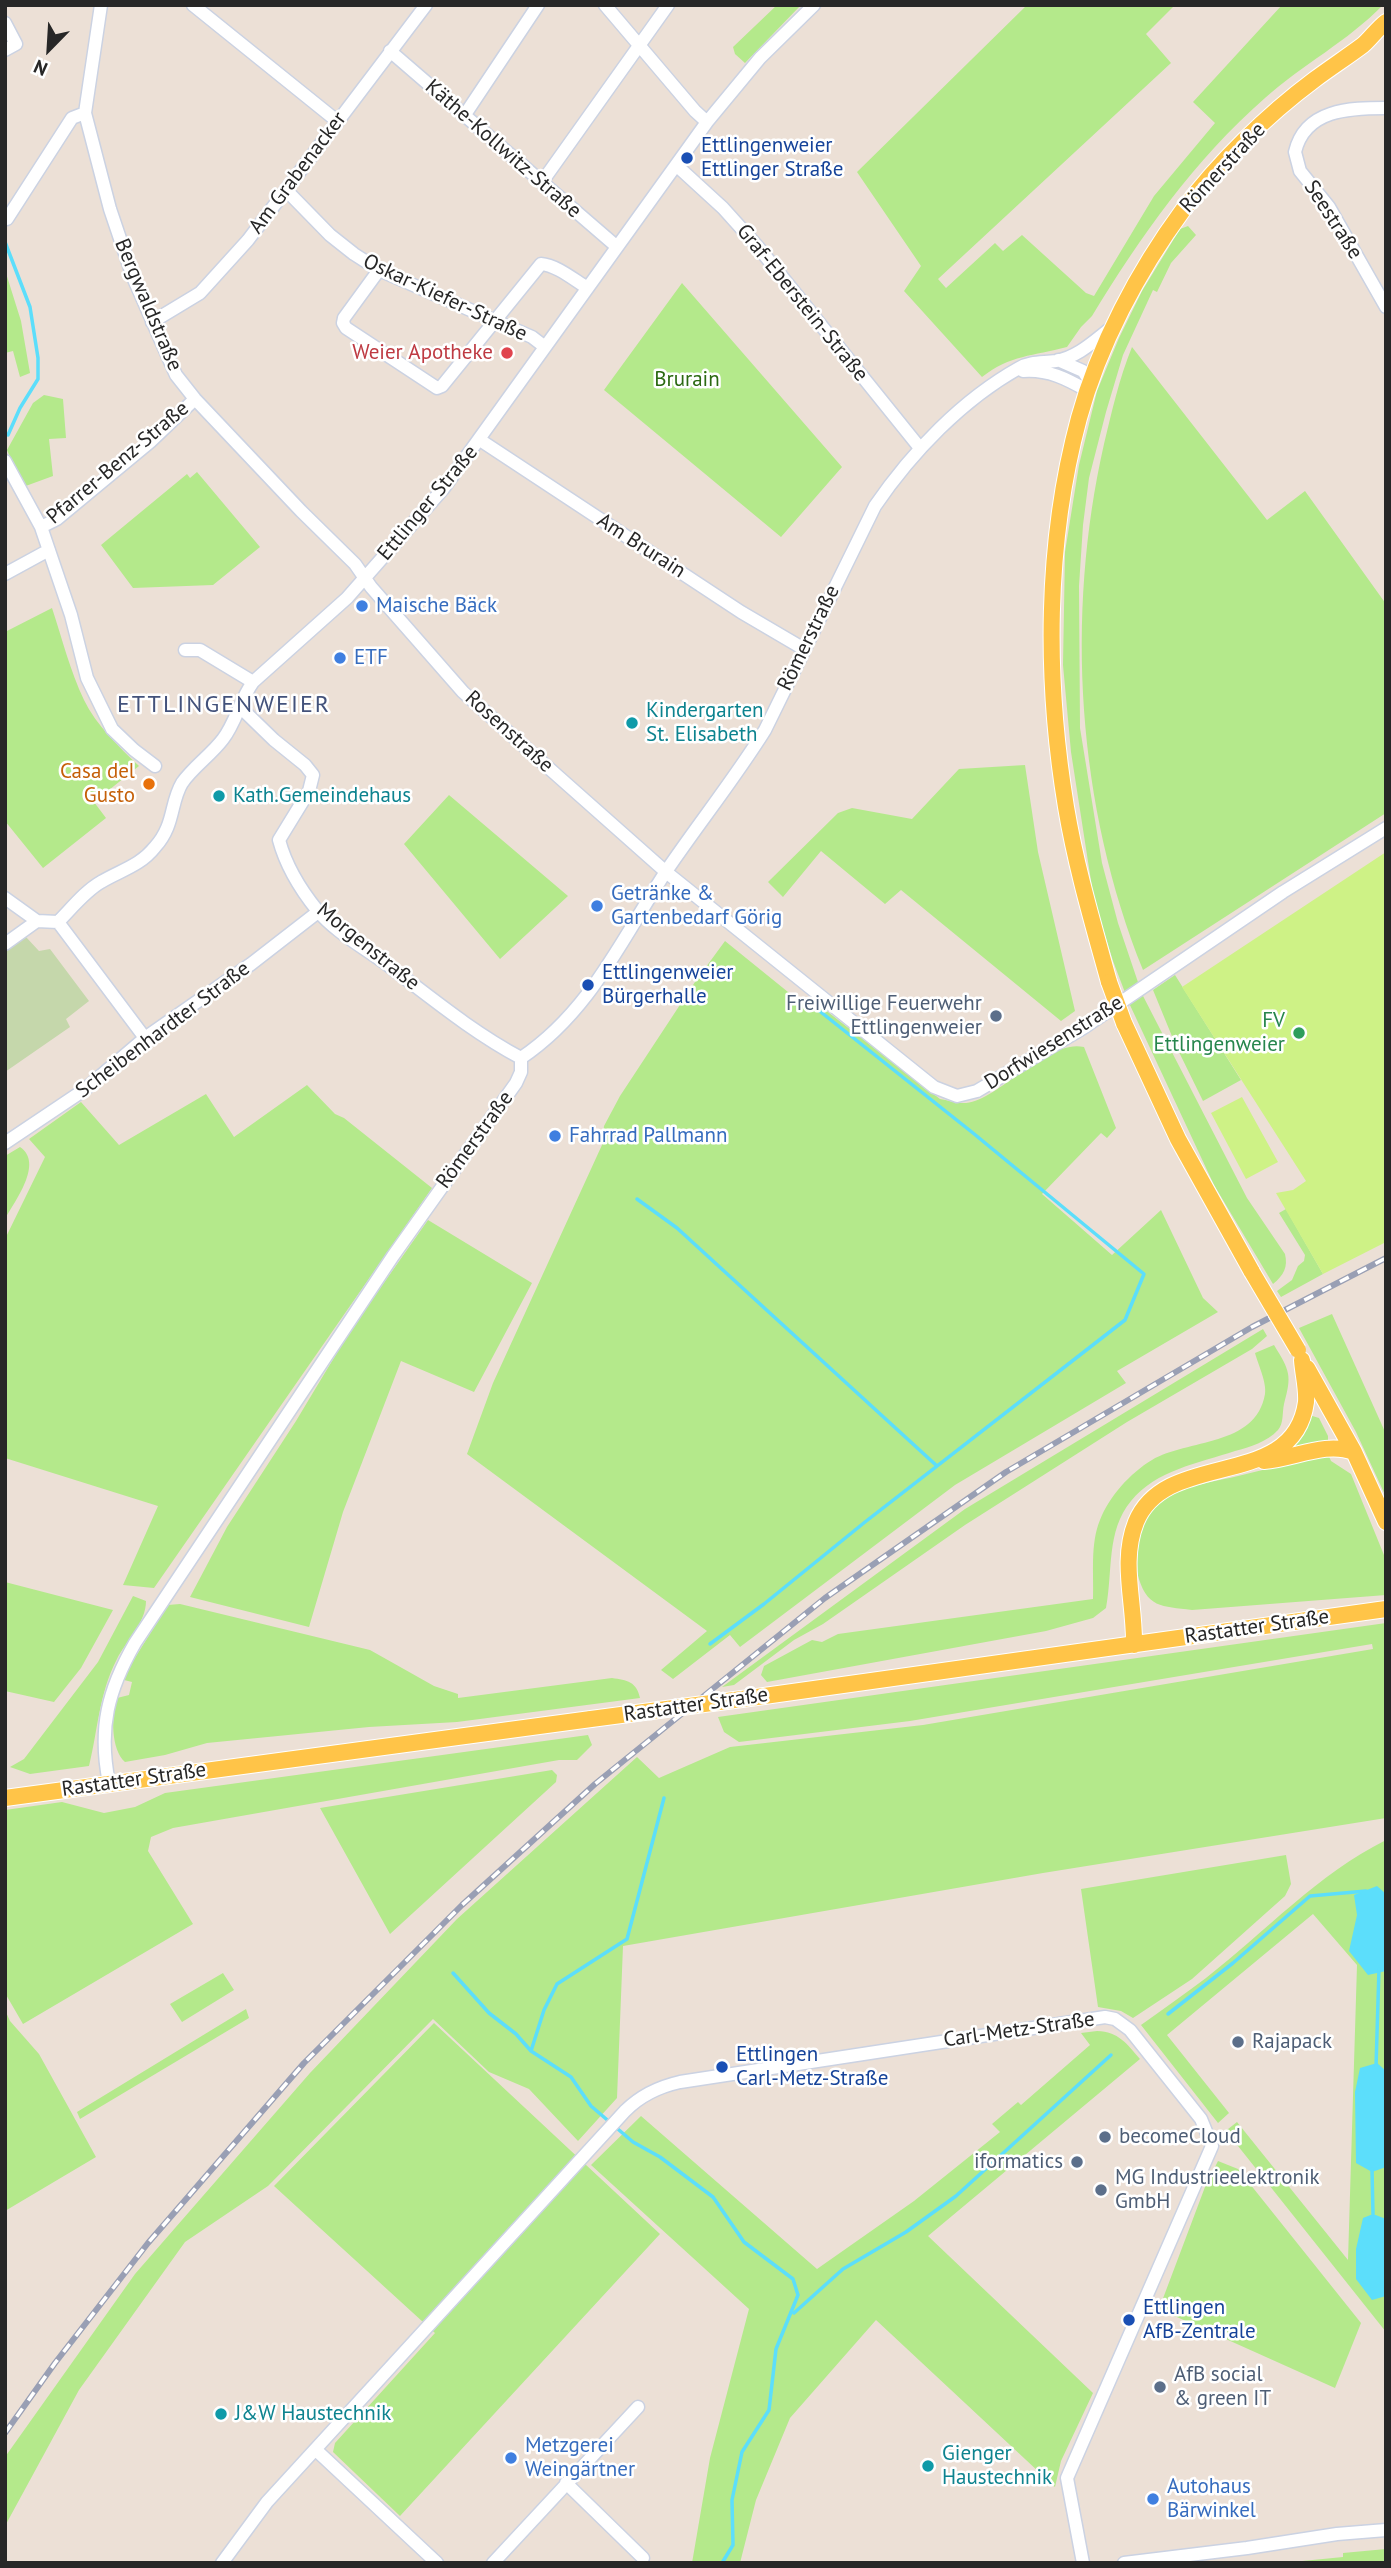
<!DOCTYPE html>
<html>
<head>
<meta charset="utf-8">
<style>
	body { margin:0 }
	#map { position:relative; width:1391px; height:2568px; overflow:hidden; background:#ece0d6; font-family:"PT Sans",sans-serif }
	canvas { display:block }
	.frame { position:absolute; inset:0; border:7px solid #272727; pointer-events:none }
	.north { position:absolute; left:14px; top:14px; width:70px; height:70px; -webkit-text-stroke:5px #fff; paint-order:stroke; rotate:204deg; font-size:19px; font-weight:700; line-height:28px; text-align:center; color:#272727 }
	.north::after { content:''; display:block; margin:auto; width:24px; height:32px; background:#272727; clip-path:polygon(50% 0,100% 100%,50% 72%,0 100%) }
</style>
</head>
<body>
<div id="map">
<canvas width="1391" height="2568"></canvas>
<div class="frame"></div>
<div class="north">N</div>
</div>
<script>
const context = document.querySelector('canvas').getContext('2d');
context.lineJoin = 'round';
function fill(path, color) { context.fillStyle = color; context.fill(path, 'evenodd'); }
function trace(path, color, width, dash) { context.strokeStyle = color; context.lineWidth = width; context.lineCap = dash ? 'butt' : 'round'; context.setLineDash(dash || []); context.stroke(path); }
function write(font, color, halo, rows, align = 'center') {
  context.font = font + ' "PT Sans",sans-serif'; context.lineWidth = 5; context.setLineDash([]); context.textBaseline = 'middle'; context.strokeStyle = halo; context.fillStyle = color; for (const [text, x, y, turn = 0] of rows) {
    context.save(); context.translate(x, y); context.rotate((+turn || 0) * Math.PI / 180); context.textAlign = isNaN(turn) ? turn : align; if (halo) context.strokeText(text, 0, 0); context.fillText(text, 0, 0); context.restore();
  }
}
fill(new Path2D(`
	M777,5H801L745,63L735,54L733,47Z
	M1027,5H1175L1146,34L1171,63L938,279L946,288L995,243L1003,251L1022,235L1086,293L1094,296L1154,196L1215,123L1193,102L1282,5H1383C1348,41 1302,65 1265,98C1195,159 1140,237 1092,316L1081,327L1067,347C1033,356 1010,355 982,377L904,291L921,266L857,172Z
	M1188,226L1196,235L1171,263L1157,292L1153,290L1123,355L1106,412L1089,478L1083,525L1079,586L1080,728L1102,863L1118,923L1142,994L1247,1198L1285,1254C1288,1267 1284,1275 1273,1284L1214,1185L1129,1003L1113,961L1094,900L1071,752L1063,665L1065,552L1079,465L1097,391L1119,338L1142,291L1180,229Z
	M5,270L21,321L30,373L20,377L13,351L5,353Z
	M682,283L842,467L781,537L604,390Z
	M1132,347L1267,520L1305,491L1386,604V813L1143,970C1077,806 1065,616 1104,444C1112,411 1119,379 1132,347Z
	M44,395L63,399L66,438L49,439L53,476L23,487L7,450L33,403Z
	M197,472L260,547L213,585L133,588L101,545L187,474L190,478Z
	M52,608C62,638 70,671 84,700C96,725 119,747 139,766L94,802L106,818L43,868L5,821V632Z
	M1025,765L1038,852L1075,1011L1061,1021L901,890L885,904L821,851L783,897L768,882L838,813L852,808L912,819L959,769Z
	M449,795L568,896L500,959L404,844Z
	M725,941L809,1009L815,1002L940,1099C947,1100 955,1103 962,1103C995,1105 1046,1038 1084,1047L1116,1128L1107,1138L1101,1133L1042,1194L1112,1255L1161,1210L1203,1298L1218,1312L1117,1371L1126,1383L955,1485L740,1647L730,1635L673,1679L661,1670L707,1631L467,1454L493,1383L602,1145L604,1126L620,1096L695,982Z
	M1175,975L1241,1080L1203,1101L1176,1046L1153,990Z
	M307,1085L335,1114L344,1118L432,1188L154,1588L123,1585L158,1506L5,1458V1239L45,1157L29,1139L81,1102L119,1145L206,1094L234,1137Z
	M20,1147C44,1163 15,1201 5,1219V1156Z
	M1286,1209L1323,1274L1281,1297L1277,1291L1292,1280L1298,1266L1304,1261L1305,1255L1279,1213Z
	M428,1220L532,1283L474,1392L401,1361L343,1512L309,1627L190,1597L227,1527L296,1421L350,1331Z
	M1332,1314L1386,1434V1497L1356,1432L1299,1328Z
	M1263,1329L1267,1336L1252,1349L1127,1422L965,1525L823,1624L794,1640L734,1685L722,1687L965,1509Z
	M1274,1345C1290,1371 1292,1375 1284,1404C1282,1413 1284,1423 1278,1430C1267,1442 1250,1447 1235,1451C1199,1463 1156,1470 1131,1501C1106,1531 1113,1572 1106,1608L1093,1618L1046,1631L767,1682L761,1675L764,1666L812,1640L822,1642L838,1634L1093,1599C1094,1574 1090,1544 1100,1520C1109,1497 1130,1473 1152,1460C1187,1439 1256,1447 1265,1394C1267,1383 1258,1364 1255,1353Z
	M1309,1415L1319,1418L1328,1436V1444L1289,1449Z
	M1328,1454L1331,1461L1351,1474L1386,1560V1595L1192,1610C1162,1606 1146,1609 1137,1572C1131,1548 1142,1515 1163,1500C1183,1486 1211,1482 1234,1477C1265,1469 1297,1462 1328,1454Z
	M5,1582L113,1610L81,1668L54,1702L5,1691Z
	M133,1596L146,1601C146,1623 126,1641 117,1659C99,1693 98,1730 89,1766L30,1774L10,1767L24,1759L98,1662Z
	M180,1604L370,1650L434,1686L458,1694V1698L612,1678C627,1680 637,1682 640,1698L457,1722L369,1727L207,1743L165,1755L125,1762C111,1750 111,1715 117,1698L129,1695L132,1682L124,1680L126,1672L168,1605Z
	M1386,1623V1818L1043,1873L623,1946L617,2098L578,2141L529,2089L489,2072L433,2019L268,2186L185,2242L79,2390L5,2526V2457L135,2274L310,2073L457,1919L637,1757L659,1778L730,1747L923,1725L1373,1649L1372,1644L910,1721L739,1742L724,1732L718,1717Z
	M588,1735L592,1745L577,1760H559L173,1828L151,1837L148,1851L193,1924L23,2024L5,1993V1810L62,1802L104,1813L135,1807L165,1793Z
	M552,1770L557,1775L556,1782L390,1934L320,1808Z
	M1386,1840V2332L1238,2146L1223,2133L1237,2122L1348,2260L1357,1965L1313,1914L1167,2035L1229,2113L1218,2123L1141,2025C1163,2009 1185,1994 1206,1978C1266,1931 1318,1874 1386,1840Z
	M1286,1855L1291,1884L1285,1896L1192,1979L1133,2018L1121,2011L1098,2007L1081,1889Z
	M223,1973L234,1990L182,2022L170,2004Z
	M246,2009L249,2018L80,2119L77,2112Z
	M5,2010L10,2021L39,2054L96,2157L5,2211Z
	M434,2023L660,2234L400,2516L333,2452L335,2443L435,2333L274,2186Z
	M1097,2031C1119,2032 1126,2043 1140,2059L928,2236L1093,2393L1061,2461L1055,2487L876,2320L790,2418L756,2500L740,2563H692L710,2458L749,2309L591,2165L641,2116L817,2269L914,2201L1000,2132L992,2124L1018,2102L1021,2105L1090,2045L1081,2033Z
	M1218,2161L1238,2169L1361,2323L1335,2388L1159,2309L1205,2187Z
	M1386,2549V2563H1282L1343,2557V2553Z`), '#b4e98b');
fill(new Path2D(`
	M26,937L39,951L50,949L89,1001L66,1019L70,1027L5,1072V952Z`), '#c5d7ab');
fill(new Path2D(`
	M1386,852V1242L1323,1274L1276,1193L1293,1190L1306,1181L1182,987Z
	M1242,1097L1278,1162L1246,1179L1211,1113Z`), '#cef286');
fill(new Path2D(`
	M1377,1886L1386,1894V1971L1368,1975L1349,1951L1357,1915L1354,1895Z
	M1377,2063L1386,2071V2167L1372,2172L1356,2163L1355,2092L1360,2068Z
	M1373,2214L1386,2219V2296L1372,2300L1356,2279V2249L1363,2218Z`), '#5cdefb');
trace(new Path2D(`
	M5,242L30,307L38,358V379L20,408L8,435
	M637,1199L677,1228L937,1466
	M710,1644L764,1604L865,1522L1125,1320L1144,1274L973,1133L812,1005
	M453,1973L489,2013L516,2034L531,2051L571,2077L591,2106L633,2142L660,2157L713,2197L744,2242L793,2279L798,2295L776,2349L769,2410L742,2452L732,2500L733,2545L722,2563
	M1168,2014L1233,1963L1310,1896L1366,1891V1893
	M531,2051L544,2010L557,1984L627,1939L664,1798
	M1376,2067L1379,1969
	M1372,2169L1373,2214
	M794,2313L843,2269L906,2232L956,2196L1111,2055`), '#5cdefb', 3.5);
const minor = new Path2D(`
	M101,5L85,113L110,209L133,277L176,375L195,399L301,511L355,564L371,587L463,692L666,872L934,1087L957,1096L977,1091L1083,1028L1283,892L1386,828
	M193,5L337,121
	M605,5L695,111L707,122
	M5,23L16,44L5,50
	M390,51L616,246
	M1386,108C1350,108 1305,109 1295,152L1300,171L1329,207L1386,307
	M464,116L538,5
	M676,165L723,208L758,247L920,448
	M542,182L668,5
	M286,190L330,235L354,254L379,270L532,337L545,347
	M7,219L72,118L85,113
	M379,270L344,318L343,323L346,328L437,388L442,386L541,264C556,265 573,279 586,287
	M152,322L200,293L248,240L426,5
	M1058,360L1083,371L1091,383
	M1023,371C1048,369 1067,379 1088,391
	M480,440L741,612L804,649
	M5,461L41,527L71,615L87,678L112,729L134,750L155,766
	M41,527L57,519L150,442L195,399
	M5,574L49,550
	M185,650H200L253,682
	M241,708L274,740L305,765L313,775L309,791L279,840C286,866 300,889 317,910C334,931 363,947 385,963C429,996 472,1032 521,1058
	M5,898L37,921
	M58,922L145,1038
	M5,944L37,921L58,922C71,909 85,891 101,882C121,870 140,866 155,847C175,825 170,803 182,783C193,767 211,755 223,739C236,722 240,700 253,682L347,598L443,489L707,122L760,58L814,5
	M521,1058C591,1011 622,938 667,870C699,823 735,778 765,730L875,506C912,452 962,400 1019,368C1031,361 1043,363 1056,361C1078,357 1094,341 1111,328
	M5,1143L84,1090L145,1038L251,964L318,912
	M109,1783C98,1728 108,1690 135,1643L393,1256L516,1083L521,1072V1058
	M316,2450L437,2563
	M566,2483L643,2558
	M222,2563L267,2502L625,2111C641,2095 658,2087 680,2082L1105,2017L1115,2019L1130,2030L1201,2119L1212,2146L1067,2478L1083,2563
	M493,2563L638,2407
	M1124,2563L1247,2548L1337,2534L1386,2530`);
const major = new Path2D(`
	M1109,982C1093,924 1076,867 1066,807C1045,680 1045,544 1079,418C1099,345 1138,271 1183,210C1218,163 1267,115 1314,80C1330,68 1347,57 1363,45C1371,38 1377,29 1386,22
	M1124,1023L1178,1139L1252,1272
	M1307,1368L1354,1452L1386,1522
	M1264,1461C1294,1459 1325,1441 1354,1452
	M1134,1645C1135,1603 1120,1562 1136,1522C1166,1448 1294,1492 1306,1402C1307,1388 1303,1374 1302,1360
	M757,1697L1386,1609
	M5,1798L591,1719`);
trace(minor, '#cbd2e2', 15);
trace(major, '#fff', 18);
trace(minor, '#fff', 12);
trace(major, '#ffc448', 16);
const rail = new Path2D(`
	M5,2433L55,2363L148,2243L304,2063L462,1905L595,1784L825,1598L1006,1472L1252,1327L1386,1258`);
trace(rail, '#999fb4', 6);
trace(rail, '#fff', 3.5, [10]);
const majorBridge = new Path2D(`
	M1109,982L1124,1023
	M1252,1272L1298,1350
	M591,1719L757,1697`);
trace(majorBridge, '#fff', 18, []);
trace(majorBridge, '#ffc448', 16);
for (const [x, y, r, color] of [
	[687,158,7,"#1a4fb4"],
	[507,353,7,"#e0444e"],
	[362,606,7,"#3f7fe0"],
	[340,658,7,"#3f7fe0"],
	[632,723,7,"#0f9aa8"],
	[149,784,7,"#e8710a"],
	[219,796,7,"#0f9aa8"],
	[597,906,7,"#3f7fe0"],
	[588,985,7,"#1a4fb4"],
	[996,1016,7,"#5c6f8a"],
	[1299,1033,7,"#2e9e5b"],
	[555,1136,7,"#3f7fe0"],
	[1238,2042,7,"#5c6f8a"],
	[722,2067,7,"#1a4fb4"],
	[1105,2137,7,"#5c6f8a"],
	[1077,2162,7,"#5c6f8a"],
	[1101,2190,7,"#5c6f8a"],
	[1129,2320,7,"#1a4fb4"],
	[1160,2387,7,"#5c6f8a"],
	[221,2414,7,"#0f9aa8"],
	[511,2458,7,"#3f7fe0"],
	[928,2466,7,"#0f9aa8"],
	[1153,2499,7,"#3f7fe0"]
]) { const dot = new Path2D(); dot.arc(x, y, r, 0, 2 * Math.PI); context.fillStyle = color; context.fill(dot); trace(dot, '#fff', 2.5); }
write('21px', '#164399', '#fff', [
	["Ettlingenweier",701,146],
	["Ettlinger Straße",701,170],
	["Ettlingenweier",602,973],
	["Bürgerhalle",602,997],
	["Ettlingen",736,2055],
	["Carl-Metz-Straße",736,2079],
	["Ettlingen",1143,2308],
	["AfB-Zentrale",1143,2332]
], 'left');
write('21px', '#272727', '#fff', [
	["Käthe-Kollwitz-Straße",503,149,41],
	["Römerstraße",1223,168,-47],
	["Am Grabenacker",298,173,-53],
	["Seestraße",1333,220,57],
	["Oskar-Kiefer-Straße",445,298,25],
	["Graf-Eberstein-Straße",802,303,51],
	["Bergwaldstraße",148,305,67],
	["Pfarrer-Benz-Straße",118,463,-40],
	["Ettlinger Straße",428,503,-50],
	["Am Brurain",641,546,33],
	["Römerstraße",809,638,-64],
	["Rosenstraße",509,732,42],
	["Morgenstraße",368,947,39],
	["Scheibenhardter Straße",163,1030,-37],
	["Dorfwiesenstraße",1054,1043,-32],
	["Römerstraße",475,1140,-54],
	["Rastatter Straße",1257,1627,-8],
	["Rastatter Straße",696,1705,-8],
	["Rastatter Straße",134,1780,-8],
	["Carl-Metz-Straße",1019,2030,-8]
]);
write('21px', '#be3a42', '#fff', [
	["Weier Apotheke",493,353]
], 'right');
write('21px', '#2b6911', '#fff', [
	["Brurain",687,380]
]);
write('21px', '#366cbe', '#fff', [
	["Maische Bäck",376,606],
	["ETF",354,658],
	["Getränke &",611,894],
	["Gartenbedarf Görig",611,918],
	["Fahrrad Pallmann",569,1136],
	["Metzgerei",525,2446],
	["Weingärtner",525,2470],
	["Autohaus",1167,2487],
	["Bärwinkel",1167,2511]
], 'left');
write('21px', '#0d838f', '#fff', [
	["Kindergarten",646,711],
	["St. Elisabeth",646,735],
	["Kath.Gemeindehaus",233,796],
	["J&W Haustechnik",235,2414],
	["Gienger",942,2454],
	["Haustechnik",942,2478]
], 'left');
write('21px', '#c56008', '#fff', [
	["Casa del",135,772],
	["Gusto",135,796]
], 'right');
write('21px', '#4e5e75', '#fff', [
	["Freiwillige Feuerwehr",982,1004,"right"],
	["Ettlingenweier",982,1028,"right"],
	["Rajapack",1252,2042],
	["becomeCloud",1119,2137],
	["iformatics",1063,2162,"right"],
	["MG Industrieelektronik",1115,2178],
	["GmbH",1115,2202],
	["AfB social",1174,2375],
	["& green IT",1174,2399]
], 'left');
write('21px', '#27864d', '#fff', [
	["FV",1285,1021],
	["Ettlingenweier",1285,1045]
], 'right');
context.letterSpacing = '2px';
write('24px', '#43527b', '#fff', [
	["ETTLINGENWEIER",224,705]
]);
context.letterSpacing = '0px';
</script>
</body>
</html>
